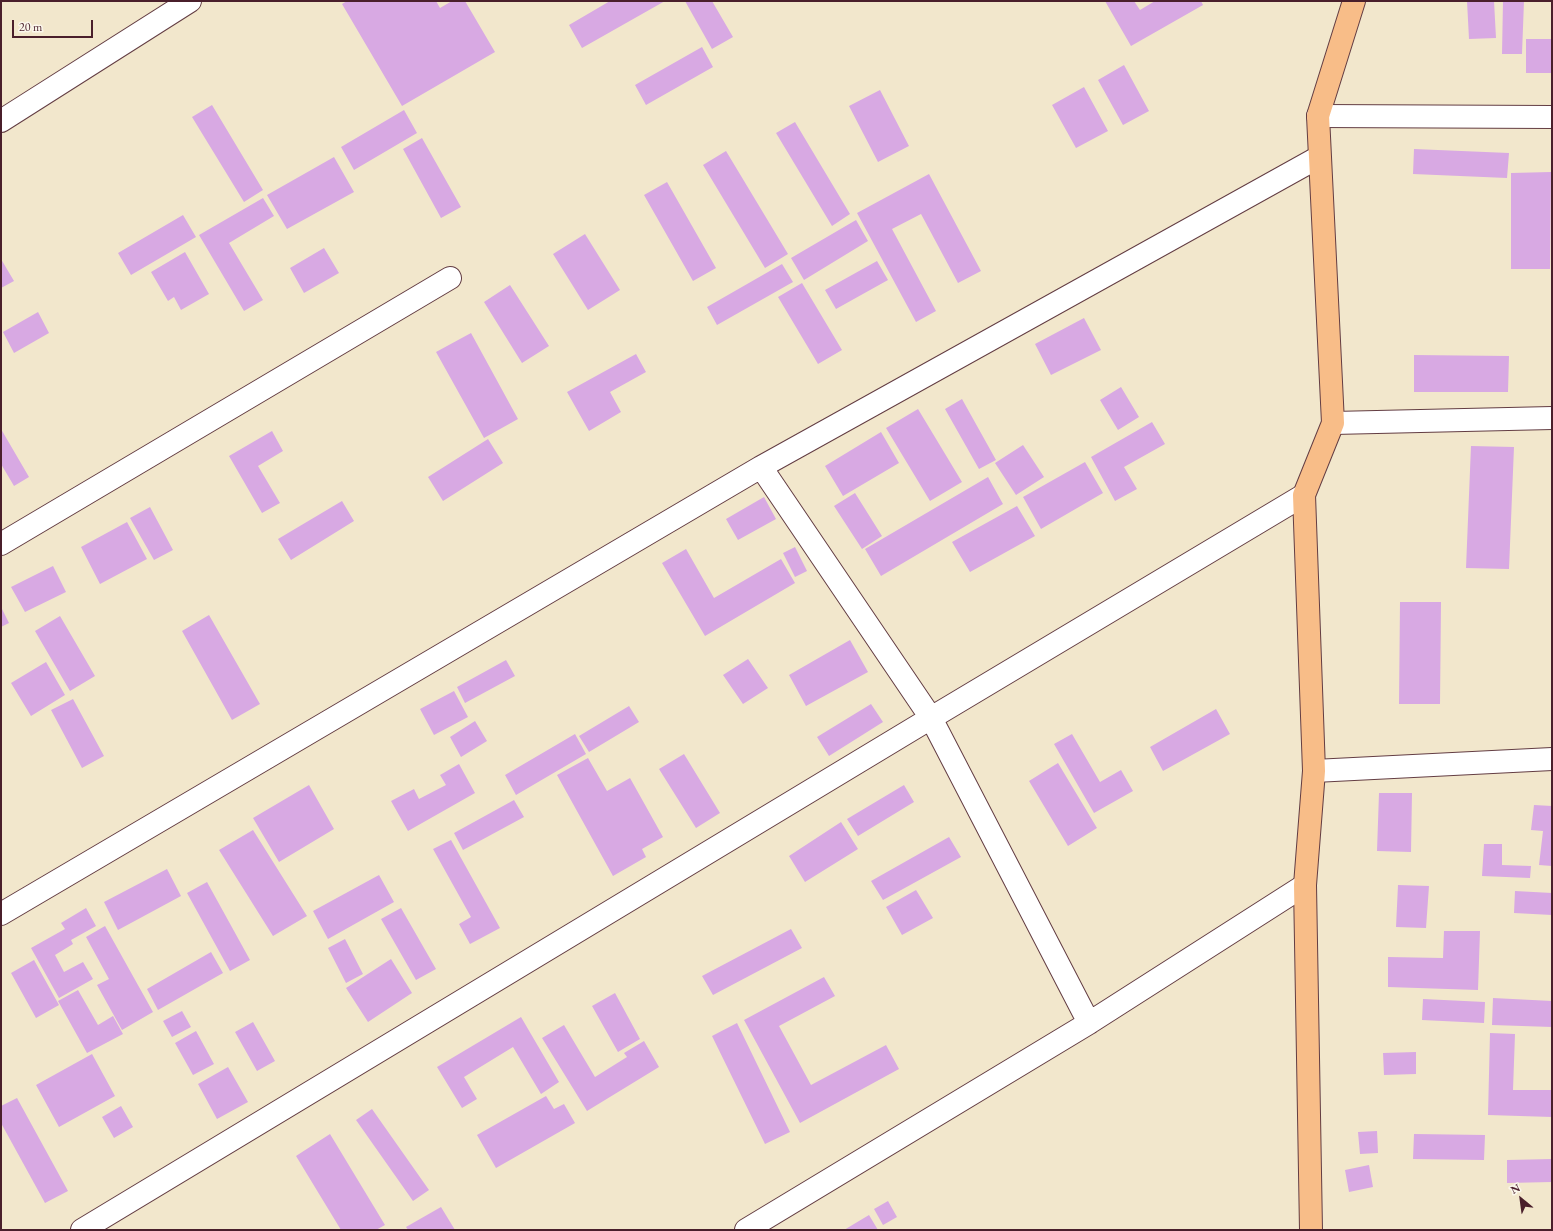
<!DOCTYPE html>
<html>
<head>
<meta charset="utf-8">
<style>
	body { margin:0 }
	#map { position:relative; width:1553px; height:1231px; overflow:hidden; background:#f2e7cc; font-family:"EB Garamond",serif }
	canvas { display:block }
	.frame { position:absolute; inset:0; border:2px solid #4a1f2b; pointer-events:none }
	.north { position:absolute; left:1501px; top:1179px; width:40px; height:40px; -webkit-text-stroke:3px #fbf7ec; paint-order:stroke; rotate:331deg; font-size:11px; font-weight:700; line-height:16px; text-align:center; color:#4a1f2b }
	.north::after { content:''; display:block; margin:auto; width:14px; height:18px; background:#4a1f2b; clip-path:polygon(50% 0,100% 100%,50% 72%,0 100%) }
	.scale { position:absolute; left:12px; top:20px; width:81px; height:18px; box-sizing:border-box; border:2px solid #4a1f2b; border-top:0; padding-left:5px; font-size:12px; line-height:14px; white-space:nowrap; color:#4a1f2b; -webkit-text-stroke:3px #fbf7ec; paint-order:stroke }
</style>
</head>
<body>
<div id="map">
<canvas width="1553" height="1231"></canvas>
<div class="frame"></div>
<div class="north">N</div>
<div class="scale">20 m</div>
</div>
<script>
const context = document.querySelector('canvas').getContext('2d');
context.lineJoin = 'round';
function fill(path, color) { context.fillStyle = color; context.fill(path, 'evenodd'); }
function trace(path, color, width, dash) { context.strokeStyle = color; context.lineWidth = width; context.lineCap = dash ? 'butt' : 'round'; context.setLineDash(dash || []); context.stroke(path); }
fill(new Path2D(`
	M347,1H436L440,8L452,1H465L495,52L402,106L342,4Z
	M610,1H665L582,48L569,25Z
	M685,1H712L733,37L712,49Z
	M1105,1H1134L1140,10L1155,1H1201L1203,5L1131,46Z
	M1467,1H1494L1496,38L1469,39Z
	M1503,1H1524L1522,54H1502Z
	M1526,39H1552V73H1526Z
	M702,47L713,67L646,105L635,85Z
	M1124,65L1149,111L1123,125L1098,80Z
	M1084,87L1108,131L1076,148L1052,105Z
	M880,90L909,146L878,162L849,106Z
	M212,105L263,190L244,202L192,117Z
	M404,110L417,133L354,170L341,147Z
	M795,122L850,214L832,226L776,133Z
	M422,138L461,207L441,218L403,149Z
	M1414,149L1509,153L1507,178L1413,174Z
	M726,151L788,254L765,268L703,165Z
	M334,157L354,192L287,229L267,195Z
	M1551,172L1550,269H1511V173Z
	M929,174L981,271L958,283L921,214L892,229L936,311L916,322L857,213Z
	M667,182L716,268L693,281L644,195Z
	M263,198L274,216L229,243L263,300L244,311L199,235Z
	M183,215L196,237L131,275L118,253Z
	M856,220L868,241L804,280L791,258Z
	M585,234L620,290L588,310L553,254Z
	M324,248L339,273L304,293L290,268Z
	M185,252L209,294L181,310L174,297L168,301L151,272Z
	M1,259L14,281L1,288Z
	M877,261L888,280L836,309L825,290Z
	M782,264L793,282L717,325L707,307Z
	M802,283L842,350L818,364L778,297Z
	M510,285L549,346L522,363L484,302Z
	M38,312L49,333L14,353L3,332Z
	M1084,318L1101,350L1051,375L1035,344Z
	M471,333L518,419L484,438L436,352Z
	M636,354L646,372L610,392L621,412L589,431L567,392Z
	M1414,355L1509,356L1508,392H1414Z
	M1121,387L1139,417L1118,430L1100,400Z
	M962,399L996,460L979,469L945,409Z
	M918,409L962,482L930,501L886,428Z
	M1152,422L1165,444L1124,467L1137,489L1115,501L1091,457Z
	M1,429L29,477L14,486L1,464Z
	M272,431L283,451L258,466L280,503L262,513L229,456Z
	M881,432L899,463L843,496L825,466Z
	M488,439L503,463L443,501L428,477Z
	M1023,445L1044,477L1016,495L995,463Z
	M1471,446L1514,447L1509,569L1466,568Z
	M1085,462L1103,493L1041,529L1023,497Z
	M988,477L1003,504L881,576L865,549Z
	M855,493L882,536L862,549L834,506Z
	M764,497L776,519L738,540L726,519Z
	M342,501L354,521L291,560L278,539Z
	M1017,506L1035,536L970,572L952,542Z
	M150,507L173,550L154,560L130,518Z
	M127,522L147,559L100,584L81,547Z
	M795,547L807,571L795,577L783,553Z
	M686,549L714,598L781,559L795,583L705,636L662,563Z
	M53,566L66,592L25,612L11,587Z
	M1400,602H1441L1440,704H1399Z
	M1,607L9,623L1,627Z
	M209,615L260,704L232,720L182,631Z
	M60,616L95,676L70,691L35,631Z
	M850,640L868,672L806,706L789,675Z
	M748,659L768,688L743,704L723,675Z
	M506,660L515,676L465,703L457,687Z
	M46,662L65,695L31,716L11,683Z
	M454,691L468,717L434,735L420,709Z
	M73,699L104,756L82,768L51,710Z
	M871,704L883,722L829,756L817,737Z
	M629,706L639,722L589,752L579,736Z
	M1216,709L1230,734L1163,771L1150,747Z
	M475,721L487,741L461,757L450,737Z
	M575,734L586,754L516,795L505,775Z
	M1072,734L1100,782L1121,770L1133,791L1094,813L1054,744Z
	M684,754L720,813L696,828L659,769Z
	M588,758L607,791L630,778L663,837L642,849L646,857L613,876L557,775Z
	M1058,763L1097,828L1068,846L1029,781Z
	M459,764L475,793L408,831L391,801L414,789L419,799L446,785L440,775Z
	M309,785L334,829L279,862L253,818Z
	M904,785L914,802L858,836L847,819Z
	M1379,793H1412L1411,852L1377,851Z
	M514,800L524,817L463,850L454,833Z
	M1534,805L1552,806V866L1539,865L1543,831L1531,830Z
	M841,822L858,849L805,882L789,856Z
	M253,830L307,916L273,936L219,850Z
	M949,837L961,857L883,900L871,881Z
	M451,840L500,928L470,944L459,924L471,917L433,849Z
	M1484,844H1502V865L1531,866L1530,878L1482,876Z
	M167,869L181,896L118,930L104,902Z
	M379,875L394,902L328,939L313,911Z
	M207,882L250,960L230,971L187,893Z
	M1398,885L1429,886L1426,928L1396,927Z
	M916,890L933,918L902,935L886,907Z
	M1515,891L1552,893V915L1514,913Z
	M86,908L96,926L71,940L73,944L55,955L64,972L83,962L93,979L59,998L31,948L65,929L61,923Z
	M401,908L436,969L416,980L381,919Z
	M105,926L153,1012L122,1030L97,985L109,979L86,937Z
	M791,929L802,948L713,995L702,976Z
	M1444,931H1480L1478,990L1388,987V957L1443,958Z
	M345,939L363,974L346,983L328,948Z
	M211,952L223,973L158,1010L147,989Z
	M391,959L412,993L368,1022L346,988Z
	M34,960L59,1005L36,1018L11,973Z
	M824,977L835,996L779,1026L811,1085L886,1045L899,1069L800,1123L744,1020Z
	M78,990L98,1025L113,1016L123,1034L87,1053L58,1001Z
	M615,993L640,1039L618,1052L592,1006Z
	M1493,998L1552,1001V1027L1492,1025Z
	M1423,999L1485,1002L1484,1023L1422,1020Z
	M182,1011L191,1027L172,1037L163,1021Z
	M521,1017L559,1082L541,1094L513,1047L464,1077L477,1099L462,1108L437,1067Z
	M253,1022L275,1061L257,1071L235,1032Z
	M737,1023L790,1132L765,1144L712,1036Z
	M564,1025L595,1077L627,1057L624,1053L644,1041L659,1067L587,1111L542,1038Z
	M196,1031L214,1064L193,1075L175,1043Z
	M1490,1033L1515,1034L1513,1090H1552V1117L1488,1115Z
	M1416,1052V1074L1384,1075L1383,1053Z
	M92,1054L115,1096L59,1127L36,1085Z
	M228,1067L248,1102L217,1119L198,1084Z
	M546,1096L554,1109L564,1104L575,1123L496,1168L477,1135Z
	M17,1098L68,1191L45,1203L1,1123V1106Z
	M121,1106L133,1127L114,1138L102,1117Z
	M372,1109L429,1190L413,1201L356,1120Z
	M1377,1131L1378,1153L1360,1154L1358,1132Z
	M330,1134L385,1225L376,1230H341L296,1156Z
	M1414,1134L1485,1135L1484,1160L1413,1159Z
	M1552,1159V1182L1507,1183V1160Z
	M1369,1165L1373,1187L1349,1192L1345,1170Z
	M888,1201L897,1217L883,1225L874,1209Z
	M441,1207L455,1230H408L406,1227Z
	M869,1215L878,1230H844Z`), '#d8a9e3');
const street = new Path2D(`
	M1318,116L1552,117
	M1,121L190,1
	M1333,423L1552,418
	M761,467L931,718L1089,1023
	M1,544L450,278
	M1314,771L1552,759
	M1,914L761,467L1319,157
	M82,1230L931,718L1304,495
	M746,1230L1089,1023L1305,885`);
const primary = new Path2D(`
	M1311,1230L1305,885L1314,771L1304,495L1333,423L1318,116L1354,1`);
trace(street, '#633d43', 24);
trace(primary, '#633d43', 24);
trace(street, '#fff', 22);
trace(primary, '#f8bd88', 22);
</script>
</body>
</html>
